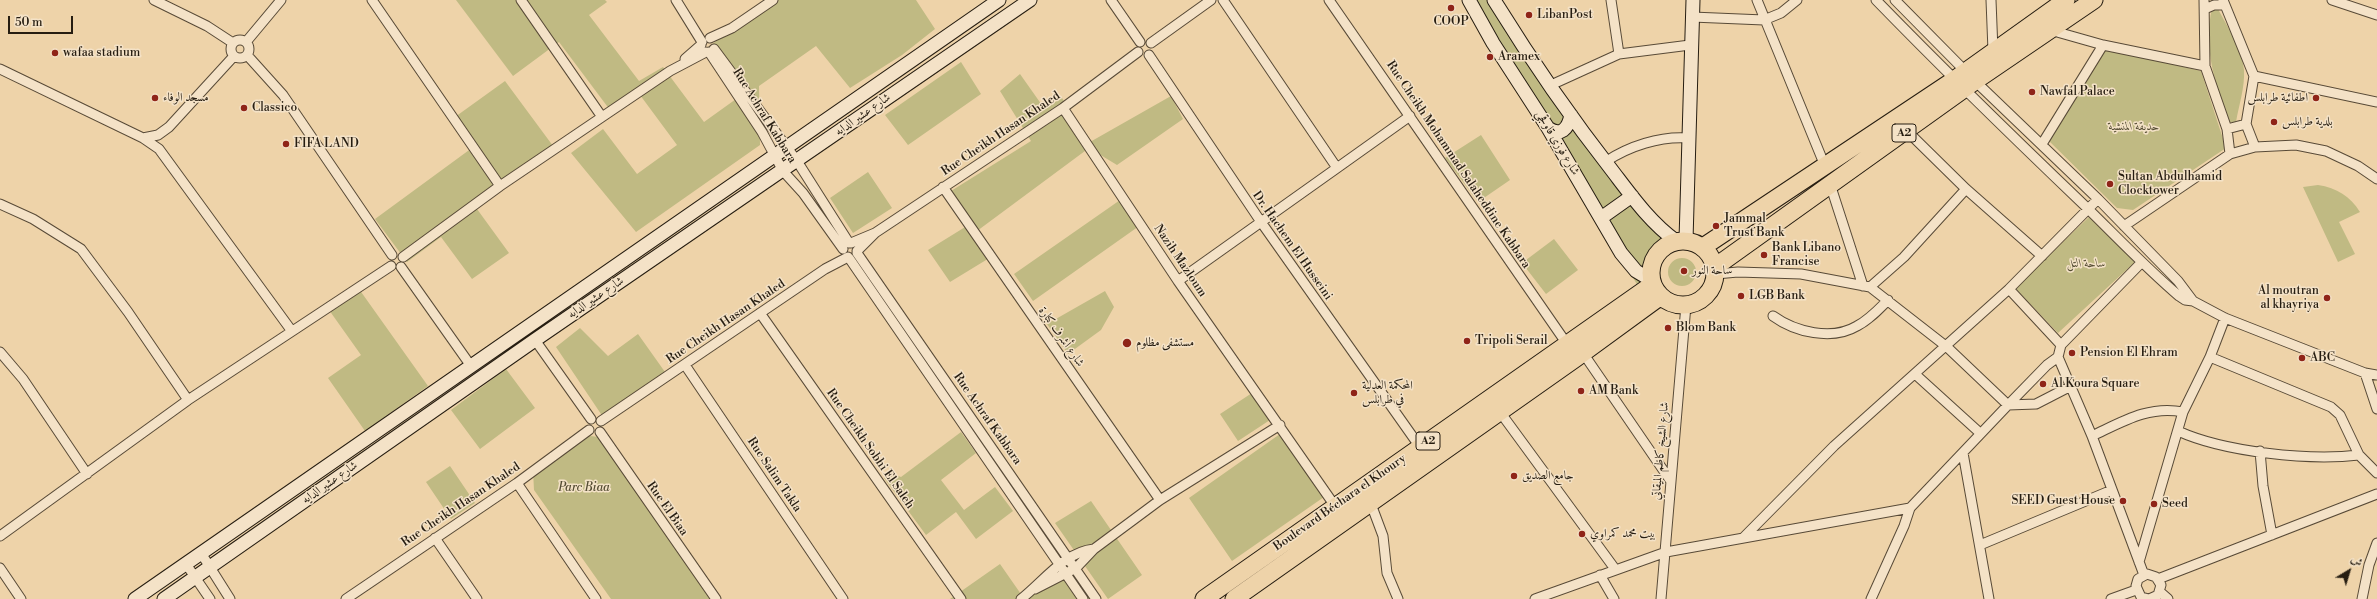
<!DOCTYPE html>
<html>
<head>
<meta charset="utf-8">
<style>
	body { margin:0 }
	#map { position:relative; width:2377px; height:599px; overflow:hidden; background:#eed3a9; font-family:"Libre Bodoni",Amiri,serif }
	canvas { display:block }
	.north { position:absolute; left:2329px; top:551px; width:40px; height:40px; -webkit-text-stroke:3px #f4e2c7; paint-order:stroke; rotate:38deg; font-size:11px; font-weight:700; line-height:16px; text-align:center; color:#261d11 }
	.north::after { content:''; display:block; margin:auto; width:14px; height:18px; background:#261d11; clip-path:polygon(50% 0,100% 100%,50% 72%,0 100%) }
	.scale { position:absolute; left:8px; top:16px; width:65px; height:18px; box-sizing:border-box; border:2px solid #261d11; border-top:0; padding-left:5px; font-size:12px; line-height:14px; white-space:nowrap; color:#261d11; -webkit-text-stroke:3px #f4e2c7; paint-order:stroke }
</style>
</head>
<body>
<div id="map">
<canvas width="2377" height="599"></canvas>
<div class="north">ش</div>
<div class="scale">50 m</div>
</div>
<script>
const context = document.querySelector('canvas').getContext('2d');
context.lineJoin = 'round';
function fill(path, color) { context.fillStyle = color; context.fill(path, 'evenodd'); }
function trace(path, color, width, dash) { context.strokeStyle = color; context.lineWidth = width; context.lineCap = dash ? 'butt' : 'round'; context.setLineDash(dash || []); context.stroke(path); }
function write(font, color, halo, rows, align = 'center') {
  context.font = font + ' "Libre Bodoni",Amiri,serif'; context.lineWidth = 3; context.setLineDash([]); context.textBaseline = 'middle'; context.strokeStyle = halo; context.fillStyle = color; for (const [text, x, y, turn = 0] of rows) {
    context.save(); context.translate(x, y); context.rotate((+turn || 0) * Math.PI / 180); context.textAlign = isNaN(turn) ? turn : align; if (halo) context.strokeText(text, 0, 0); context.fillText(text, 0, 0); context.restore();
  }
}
fill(new Path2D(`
	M456,0H605L607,2L589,15L639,81L663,67L704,122L743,94L708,47L772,0H916L935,29L902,55L850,88L816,46L759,86L760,145L636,232L571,153L603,129L637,174L677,145L640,95L613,114L559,42L513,76Z
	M1469,0H1500L1582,140L1610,178L1668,241L1658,255L1645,298Z
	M2217,7C2227,27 2242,47 2244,70C2245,87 2239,105 2236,122H2230C2215,84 2203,49 2212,8Z
	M2103,48L2201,71L2226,148L2133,210L2117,208L2047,139Z
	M961,62L981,94L908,145L885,115Z
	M1020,74L1044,108L1062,98L1090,142L1171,96L1183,119L1117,165L1089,148L977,231L991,257L950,282L928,250L970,224L951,191L1031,141L1000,91Z
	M505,81L556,150L477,209L509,253L472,279L441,237L407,262L375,219L476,145L455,117Z
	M1481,135L1510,180L1478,202L1445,158Z
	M868,172L892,208L853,233L830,198Z
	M2318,185C2337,188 2350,196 2360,212L2339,222L2355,254L2338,262L2303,187Z
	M1123,198L1142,224L1033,301L1014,274Z
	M2089,217L2135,262L2058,333L2015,288Z
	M1554,239L1578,270L1546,294L1522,263Z
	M1668 272a14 14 0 1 1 28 0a14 14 0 1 1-28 0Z
	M359,289L428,386L365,431L328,378L361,355L329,310Z
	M1105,291L1114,307L1101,330L1068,354L1047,324Z
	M580,328L608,356L638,334L665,372L603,417L556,347Z
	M506,369L535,408L480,449L451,410Z
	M1252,393L1270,420L1238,441L1220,414Z
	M961,432L976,453L941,480L964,510L995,487L1013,511L976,539L956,512L926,535L884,478L891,473L901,477Z
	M1280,434L1324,497L1232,561L1189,498Z
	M581,435L599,437L711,599H611L534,490L533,471Z
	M450,466L475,503L451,519L426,482Z
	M1091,501L1142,575L1108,599L1055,523Z
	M1000,564L1023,597L1067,567L1090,599H950Z`), '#c0ba83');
const street = new Path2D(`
	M154,0L207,26L233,43
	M372,0L500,186
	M521,0L602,117
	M676,0L702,42
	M1111,0L1140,42
	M1329,0L1567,344
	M1611,0L1619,54
	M1757,0L1825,166
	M1876,0C1944,70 2013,137 2083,204C2115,235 2145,267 2179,296L2185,300L2193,301L2225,318L2365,373L2377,375
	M1895,0L1975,81L2098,199L2178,281L2193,301
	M1991,0L1993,51
	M2204,0L2205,66L2227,129L2230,154
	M2223,0L2254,76L2246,124L2255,147
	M2332,0L2377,15
	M2205,9L2214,5H2224
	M1692,17L1764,20L1781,13L1797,0
	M2050,30L2103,45L2205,66
	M710,38L732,28L773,0
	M231 49a9 9 0 1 1 18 0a9 9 0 1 1-18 0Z
	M246,42L281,0
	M1151,43L1211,0
	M714,49L797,161L849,243
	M709,52L762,132L783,171L803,193L843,249
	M247,55L283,95L392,255
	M1149,55L1261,222L1420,447
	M685,59L701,45
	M0,69L143,138L159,149L291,330
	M2254,76L2377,102
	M1551,85L1619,54L1690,45
	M1063,108L1178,281L1335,506
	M2227,129L2246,124
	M1907,131L1966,189L2042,256
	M143,138L158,135L169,127L234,56
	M2042,144L2103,45
	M1605,162C1629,146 1660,136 1688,138
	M1337,168L1410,116
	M1830,184L1863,286
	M943,187L1160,500
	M0,204L33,219L81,249L128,312L188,400
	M2124,226L2230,154L2255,147L2296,145L2326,151L2358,166L2377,179
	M851,243L875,233
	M857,251L875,233L1063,108L1138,52
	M857,253L1096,599
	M403,257L500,186L670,71L706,52
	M849,258L1083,599
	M401,267L471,366
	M1716,274L1738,272L1801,274L1870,287L1947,347L2008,405L2036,404L2069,387
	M1178,281L1337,168L1223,0
	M1870,287L1904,257L1966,189
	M2009,289L2061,345L2058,357L2092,436L2144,575
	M760,313L961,599
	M1773,316C1795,332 1832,341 1857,326C1869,320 1878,310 1888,300
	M535,340L591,419
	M2061,345L2141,263
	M0,352L23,379L87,474
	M1583,353L1670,480
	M2210,357L2331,407L2340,415L2359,455
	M685,365L843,599
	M2365,373L2377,409
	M1915,374L1980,433
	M1500,412L1615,569
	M601,421L825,269L848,257
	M2178,431C2224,452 2309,461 2359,455L2377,473
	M600,432L716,599
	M2092,436C2122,422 2149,405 2183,412
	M2260,451L2263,486L2272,535
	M1963,453L1989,599
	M517,483L596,599
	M1371,504L1383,536L1387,573L1398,599
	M0,536L188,400L391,266
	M1744,537L1834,446L2009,289L2098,199
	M435,538L477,599
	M1980,545L2112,490
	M201,553L230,599
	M2139,562L2183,412L2210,357L2225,318
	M186,564L210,599
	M0,568L21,599
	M1600,575L1614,599
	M2158,579L2377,494
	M1035,589L1076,568L1094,549L1160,500L1280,425
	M2160,592L2168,599
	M346,599L517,483L589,430
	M1021,599C1043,582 1064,552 1094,549
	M1535,599L1666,552L1910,508L2008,405L2047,365L2058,357
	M1661,599L1686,305
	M1871,599L1904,526L1910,508
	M2111,599L2136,590
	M2149,599L2141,597L2136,586L2138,579L2147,574L2156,577L2161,585L2158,595L2149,599
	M2362,599L2369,565L2377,543`);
const secondary = new Path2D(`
	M1469,0L1493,43L1548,128L1621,253L1636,271L1651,280
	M1494,0C1531,60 1571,118 1614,173C1633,198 1651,223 1676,241
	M1548,128C1561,137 1568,129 1571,115
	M1601,218L1632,196
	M1686,240L1693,0
	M135,599L999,0
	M164,599L535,340L1030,0`);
const highway = new Path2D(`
	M1651 273a32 32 0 1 1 64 0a32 32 0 1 1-64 0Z
	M1703,247L1954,80L2066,0
	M1715,267L1975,81L2094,0
	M1204,599L1653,284
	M1234,599L1576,358L1661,296`);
trace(street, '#584a37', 11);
trace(secondary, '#261d11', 15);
trace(highway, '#261d11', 19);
trace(street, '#f4e2c7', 9);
trace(secondary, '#f4e2c7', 13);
trace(highway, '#eed3a9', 17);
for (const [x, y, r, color] of [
	[1451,8,4,"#8f2418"],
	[1529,15,4,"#8f2418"],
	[55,53,4,"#8f2418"],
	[1490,57,4,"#8f2418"],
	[2032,92,4,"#8f2418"],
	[155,98,4,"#8f2418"],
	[2316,98,4,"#8f2418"],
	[244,108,4,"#8f2418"],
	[2274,122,4,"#8f2418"],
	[286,144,4,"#8f2418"],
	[2110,184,4,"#8f2418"],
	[1716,226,4,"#8f2418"],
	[1764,255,4,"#8f2418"],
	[1684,271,4,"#8f2418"],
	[1741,296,4,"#8f2418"],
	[2327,298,4,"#8f2418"],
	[1668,328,4,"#8f2418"],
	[1467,341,4,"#8f2418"],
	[1127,343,5,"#8f2418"],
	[2072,353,4,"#8f2418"],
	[2302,358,4,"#8f2418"],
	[2043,384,4,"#8f2418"],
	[1581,391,4,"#8f2418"],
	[1354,393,4,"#8f2418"],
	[1514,476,4,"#8f2418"],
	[2123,501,4,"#8f2418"],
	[2154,504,4,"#8f2418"],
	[1582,534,4,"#8f2418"]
]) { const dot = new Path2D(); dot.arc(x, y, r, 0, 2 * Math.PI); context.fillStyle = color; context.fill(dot); trace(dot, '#f4e2c7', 1.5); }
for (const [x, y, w] of [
	[1904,133,24],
	[1428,441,24]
]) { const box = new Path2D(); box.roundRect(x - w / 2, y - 9, w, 18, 3); context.fillStyle = '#f4e2c7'; context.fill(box); trace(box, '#261d11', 1); }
write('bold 11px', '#261d11', null, [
	["A2",1904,133],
	["A2",1428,441]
]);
write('12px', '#261d11', '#f4e2c7', [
	["LibanPost",1537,15],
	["COOP",1451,22,"center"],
	["wafaa stadium",63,53],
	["Aramex",1498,57],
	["Nawfal Palace",2040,92],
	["مسجد الوفاء",163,98],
	["اطفائية طرابلس",2308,98,"right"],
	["Classico",252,108],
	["بلدية طرابلس",2282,122],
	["FIFA LAND",294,144],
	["Sultan Abdulhamid",2118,177],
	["Clocktower",2118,191],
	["Jammal",1724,219],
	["Trust Bank",1724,233],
	["Bank Libano",1772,248],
	["Francise",1772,262],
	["ساحة النور",1692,271],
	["Al moutran",2319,291,"right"],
	["al khayriya",2319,305,"right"],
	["LGB Bank",1749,296],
	["Blom Bank",1676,328],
	["Tripoli Serail",1475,341],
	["مستشفى مظلوم",1136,343],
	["Pension El Ehram",2080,353],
	["ABC",2310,358],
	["Al Koura Square",2051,384],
	["المحكمة العدلية",1362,386],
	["في طرابلس",1362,400],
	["AM Bank",1589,391],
	["جامع الصديق",1522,476],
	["SEED Guest House",2115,501,"right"],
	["Seed",2162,504],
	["بيت محمد كمراوي",1590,534]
], 'left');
write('12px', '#261d11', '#f4e2c7', [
	["شارع عشير الدايه",863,115,-35],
	["Rue Achraf Kabbara",764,116,58],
	["Rue Cheikh Hasan Khaled",1001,134,-34],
	["شارع فوزي قاوقجي",1557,143,59],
	["Rue Cheikh Mohammad Salaheddine Kabbara",1458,165,56],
	["Dr. Hachem El Husseini",1292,246,55],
	["Nazih Mazloum",1180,261,56],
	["شارع عشير الدايه",596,298,-34],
	["Rue Cheikh Hasan Khaled",726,322,-34],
	["شارع أشرف كبارة",1061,337,55],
	["Rue Achraf Kabbara",987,419,55],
	["Rue Cheikh Sobhi El Saleh",870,449,55],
	["شارع الشيخ كاظم الميقاتي",1661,451,-85],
	["Rue Salim Takla",774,475,56],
	["شارع عشير الدايه",330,483,-35],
	["Boulevard Béchara el Khoury",1340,503,-35],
	["Rue Cheikh Hasan Khaled",461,505,-34],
	["Rue El Biaa",667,509,55]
]);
write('italic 12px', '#544c33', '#f4e2c7', [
	["حديقة المنشية",2134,127],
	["ساحة التل",2086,264],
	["Parc Biaa",584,488]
]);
</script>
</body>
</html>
